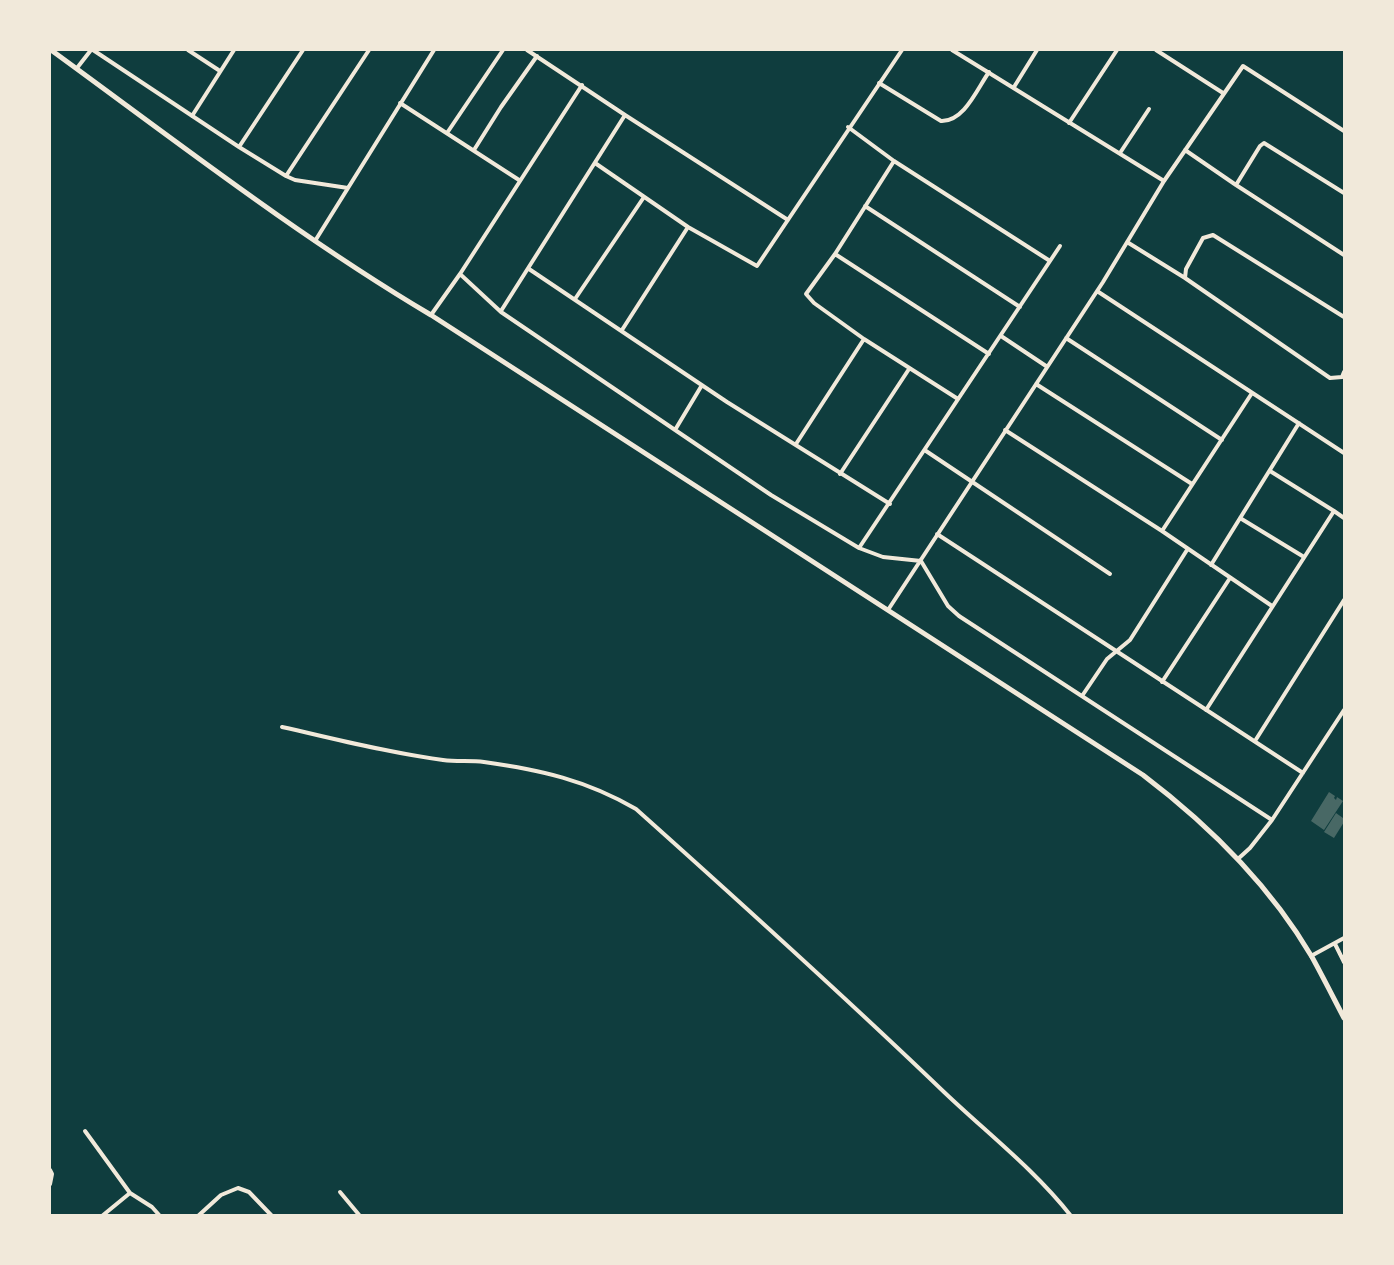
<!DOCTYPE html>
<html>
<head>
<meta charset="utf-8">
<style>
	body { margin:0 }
	#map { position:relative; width:1394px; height:1265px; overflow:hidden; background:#0f3d3e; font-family:Karla,sans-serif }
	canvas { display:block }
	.frame { position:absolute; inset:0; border:51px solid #f1e9da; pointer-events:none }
</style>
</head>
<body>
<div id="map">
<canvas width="1394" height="1265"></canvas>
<div class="frame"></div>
</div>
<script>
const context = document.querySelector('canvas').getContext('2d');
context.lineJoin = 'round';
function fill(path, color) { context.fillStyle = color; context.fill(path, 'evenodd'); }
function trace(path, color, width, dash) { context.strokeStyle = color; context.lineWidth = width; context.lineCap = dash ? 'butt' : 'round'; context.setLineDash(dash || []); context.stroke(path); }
fill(new Path2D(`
	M1329,792L1335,796L1334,798L1336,800L1337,797L1343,801L1324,830L1311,821Z
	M1336,813L1343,818L1344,815V822L1334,838L1324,832Z`), '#486865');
trace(new Path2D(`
	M93,50L239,147
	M188,50L220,71
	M303,50L239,147L286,176L295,180L348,188
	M527,50L625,115
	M952,50L1164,181
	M1156,50L1223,93
	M77,68L91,50
	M879,83L941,121C964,122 977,89 989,72
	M1014,87L1037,50
	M400,103L519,180
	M192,116L234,50
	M1069,123L1117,50
	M848,127L894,161L1050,261
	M447,133L503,50
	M474,150L501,107L537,56
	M1185,150L1236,185
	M1120,153L1149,109
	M894,161L835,254L806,294L814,303L864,339L958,399
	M595,163L688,227L757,266L902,50
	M286,176L369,50
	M1344,193L1264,143L1260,146L1236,185L1344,255
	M865,206L1020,307
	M315,241L434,50
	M1127,242L1185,278
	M1060,246L859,548L883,557L921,561L948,606L959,616L1272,820
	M835,254L989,354
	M529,269L727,402L890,504
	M460,274L501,312L771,495L859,548
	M1097,291L1344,453
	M575,299L644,197
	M501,311L625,115L788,220
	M431,315L460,274L582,85
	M1344,317L1213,235L1203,238L1186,269L1185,278L1330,378L1342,377L1344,372
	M622,330L688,227
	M1001,336L1046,366
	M1066,338L1222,440
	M1036,384L1192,484
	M675,430L702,385
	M1005,430L1162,531L1272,606
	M796,444L864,339
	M926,451L1110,574
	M1270,471L1334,511
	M840,474L909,369
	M1240,518L1304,557
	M1162,531L1252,393
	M937,534L1303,773
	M1211,565L1299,423
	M888,610L1103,282L1164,181L1243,66L1344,131
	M1162,682L1230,578
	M1082,696L1107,659L1130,640L1187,550
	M1206,710L1334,511L1344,518
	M282,727C336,739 389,753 443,760C457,762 471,760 484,762C541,770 586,780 636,809C740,902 843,995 944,1092C987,1133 1034,1169 1071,1216
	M1255,741L1344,600
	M1239,858L1250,848L1272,820L1344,710
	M1335,944L1344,962
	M1311,956L1344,938
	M85,1131L130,1193L152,1207L160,1216
	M50,1170L52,1174L50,1184
	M340,1192L360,1216
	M102,1216L130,1193
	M198,1216L221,1195L238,1188L249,1192L272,1216`), '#f1e9da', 4);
trace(new Path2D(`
	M51,50C176,141 298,236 431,315L1143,775C1209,825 1269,884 1312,957C1323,977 1333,997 1344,1018`), '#f1e9da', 5);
</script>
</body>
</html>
